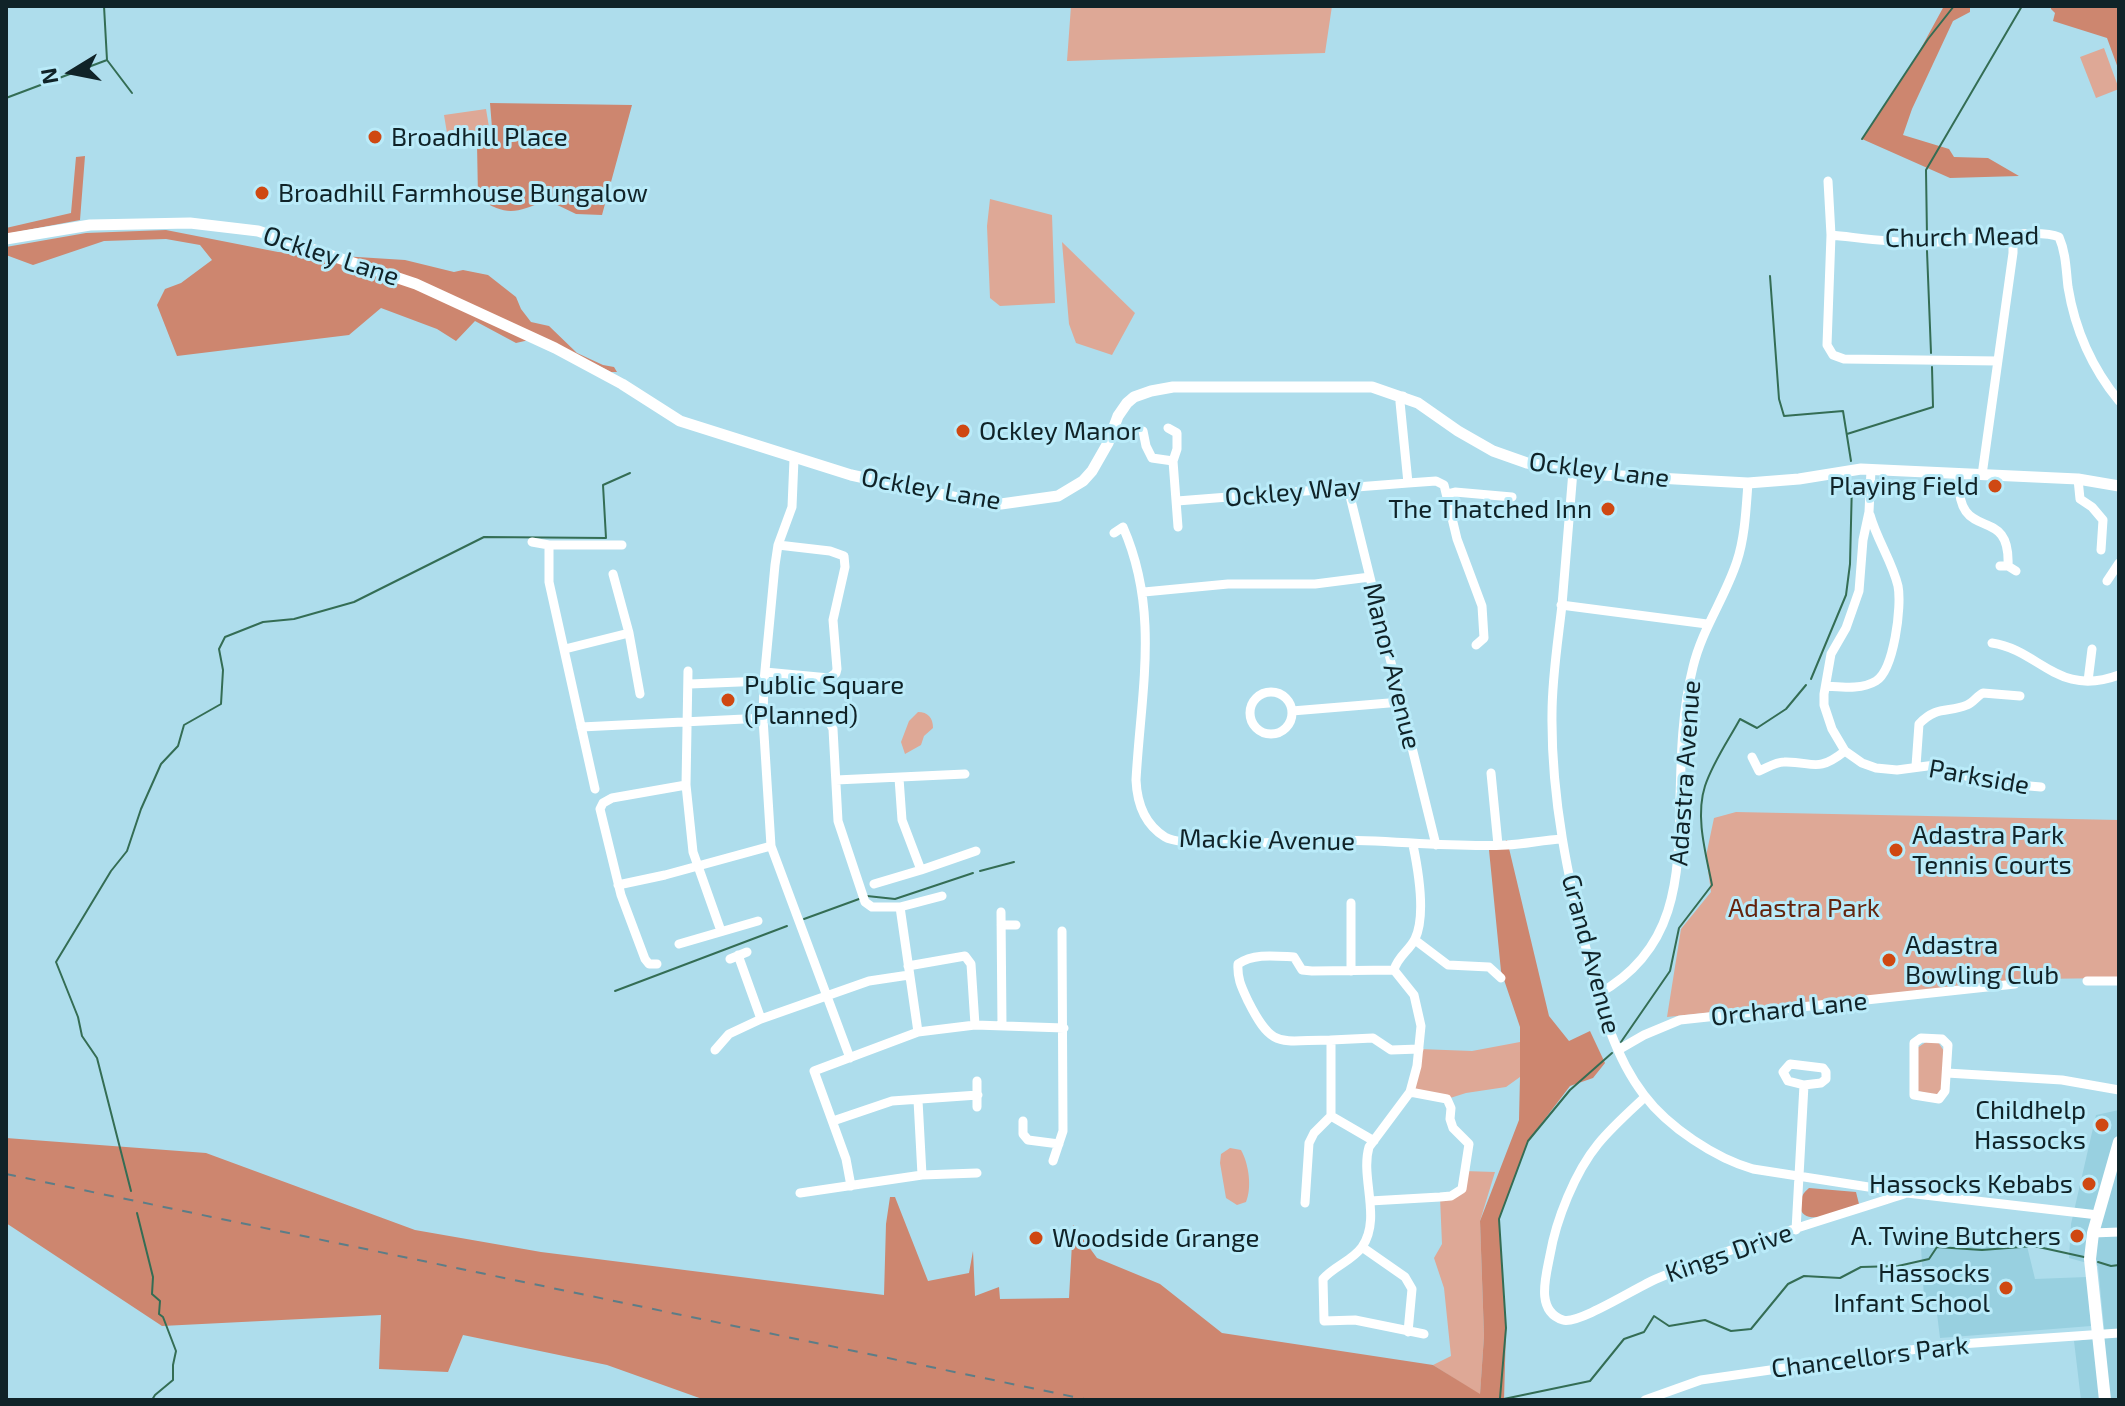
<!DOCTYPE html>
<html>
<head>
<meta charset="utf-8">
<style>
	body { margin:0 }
	#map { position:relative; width:2125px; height:1406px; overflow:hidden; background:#aeddec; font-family:"Exo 2",sans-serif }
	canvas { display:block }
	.frame { position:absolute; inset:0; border:8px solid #102328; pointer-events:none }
	.north { position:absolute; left:32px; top:32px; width:80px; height:80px; -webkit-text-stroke:6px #baebf9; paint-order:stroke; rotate:260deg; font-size:22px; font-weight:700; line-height:32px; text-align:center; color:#102328 }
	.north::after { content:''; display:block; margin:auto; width:28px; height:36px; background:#102328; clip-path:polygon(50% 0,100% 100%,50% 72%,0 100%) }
</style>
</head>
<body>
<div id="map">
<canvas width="2125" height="1406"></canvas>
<div class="frame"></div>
<div class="north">N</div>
</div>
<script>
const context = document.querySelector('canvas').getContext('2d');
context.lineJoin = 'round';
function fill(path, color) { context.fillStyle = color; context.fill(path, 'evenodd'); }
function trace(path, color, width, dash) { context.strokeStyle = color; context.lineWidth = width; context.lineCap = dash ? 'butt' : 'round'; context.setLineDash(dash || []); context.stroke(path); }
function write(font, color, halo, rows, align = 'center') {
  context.font = font + ' "Exo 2",sans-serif'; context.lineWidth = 6; context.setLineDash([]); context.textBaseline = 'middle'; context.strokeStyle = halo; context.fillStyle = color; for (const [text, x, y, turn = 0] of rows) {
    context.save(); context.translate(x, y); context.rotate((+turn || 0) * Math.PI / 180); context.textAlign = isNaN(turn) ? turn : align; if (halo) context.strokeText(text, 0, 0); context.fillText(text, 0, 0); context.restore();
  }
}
fill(new Path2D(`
	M2119,1110V1400H2081L2074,1341L2105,1337L2098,1266L2069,1258L2071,1224L2096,1115Z
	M2027,1246L2035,1279L2087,1277L2091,1326L1940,1338L1935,1297L1924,1298L1921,1247Z`), '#98d0e0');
fill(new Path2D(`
	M1071,6H1332L1325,53L1067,61Z
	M2104,48L2119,89L2096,98L2080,57Z
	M486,109L490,133L448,139L444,115Z
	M990,199L1052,215L1055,303L1000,306L990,298L987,226Z
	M1062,242L1135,313L1112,355L1076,343L1069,324Z
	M918,712C928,712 933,718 933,728L924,736L921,745L905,754L901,742L909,721Z
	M1736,812L2119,820V978L2030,979L1667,1017L1681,929L1711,892L1706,856L1714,818Z
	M1520,1042V1077L1506,1087L1466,1093L1447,1099L1410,1092L1419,1049L1472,1051Z
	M1926,1042H1938L1944,1051L1943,1090L1936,1095L1917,1091V1048Z
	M1230,1148L1241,1150C1249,1164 1252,1188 1246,1202L1237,1205L1226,1198L1220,1163L1221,1154Z
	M1464,1171L1495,1172L1480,1221L1484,1336L1480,1395L1433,1365L1451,1356L1444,1288L1434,1258L1442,1244L1440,1197L1457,1193Z`), '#dea896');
fill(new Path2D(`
	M1944,6H1970V12L1953,21L1912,109L1903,135L1949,149L1954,157L1988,158L2019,176L1950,178L1862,139L1914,61Z
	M2051,6H2119V71L2107,38L2053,21L2055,13L2051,9Z
	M490,103L632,105L602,215L576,214L547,200C515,213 508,217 478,198L477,143L493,140Z
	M85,156L80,220L6,234V228L71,213L76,157Z
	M166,230L278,252L405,260L454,272L463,270L488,275L516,297L521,309L531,322L549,326L577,353L603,365L614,367L617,372H611L542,337L516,343L475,321L456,341L437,329L381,308L349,335L177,356L157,305L165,289L181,283L212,260L200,245L166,239L104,241L33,265L6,255V247L86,233Z
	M1507,840L1549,1016L1569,1041L1590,1031L1605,1063L1593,1078L1570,1086L1528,1141L1499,1219L1506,1328L1504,1400H705L607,1365L463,1335L448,1372L379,1369L381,1315L162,1326L6,1223V1138L206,1153L415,1230L541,1252L884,1295L886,1224L890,1197H895L928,1281L969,1273L973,1251L975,1296L999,1287L1000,1299L1069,1298L1073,1225L1097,1258L1160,1284L1222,1333L1433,1365L1480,1394L1484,1336L1480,1221L1519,1120L1520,1077V1027L1501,971L1489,850Z
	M1809,1188L1856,1192L1859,1204C1846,1209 1802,1230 1800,1206C1800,1198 1803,1193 1809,1188Z`), '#cd866f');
trace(new Path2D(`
	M104,6L107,60L132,93
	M6,98L107,60
	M1862,139L1928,39L1954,6
	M1927,237L1926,170L2022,6
	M1927,251L1931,353
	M1770,276L1779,399L1784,416L1843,411L1851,461
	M1847,434L1933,407L1932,367
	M1811,679L1846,595L1850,564L1852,482
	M980,871L1014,862
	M867,896L895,899L973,873
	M804,919L859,899
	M615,991L787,926
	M1621,1042L1670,971L1679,928L1712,885C1706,854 1695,817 1705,786C1713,762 1728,741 1740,719L1757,728L1786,709L1806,685
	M131,1191L97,1058L82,1036L78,1017L56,962L111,871L127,851L141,809L161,764L178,746L184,725L221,704L223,670L219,649L225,637L263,622L294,619L354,602L484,537L606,538L603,485L630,473
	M137,1213L153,1277L152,1294L160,1301L159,1314L163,1317L176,1351L173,1365V1380L155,1395L152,1400
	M2098,1262L2111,1266L2119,1265
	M1500,1398L1506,1328L1499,1219L1528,1141L1570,1090L1612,1053
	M1499,1400L1590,1381L1624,1339L1644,1332L1654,1316L1669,1326L1705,1320L1731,1331L1751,1329L1788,1284L1804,1276L1840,1278L1861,1267L1898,1266L1929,1259L1937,1247L1982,1250L2034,1246L2084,1257`), '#346d54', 2);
trace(new Path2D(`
	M1828,181L1831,235L1827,345L1833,355L1844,359L1998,361
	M1831,235C1860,238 1889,242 1918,243C1949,244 2035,226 2059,237C2066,253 2066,270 2068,287C2075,330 2092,368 2119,401
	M1403,396L1400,402L1408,483
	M1168,428L1177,433V449L1173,461L1178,527
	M1143,431L1146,446L1152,458L1173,461
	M794,459L792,507L778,545L775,565L764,681L763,718L771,846L850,1058
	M1871,470L1869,512L1863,540L1859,591L1846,628L1831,654L1824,694V705L1832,729L1845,751L1862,763L1876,768L1897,770L1935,765L1983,782L2041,787
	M1573,471C1569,516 1566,560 1562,605C1558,641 1552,677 1552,714C1551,797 1568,880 1589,960C1601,1006 1614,1056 1644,1095C1668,1127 1715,1158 1753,1169L1907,1193L2098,1215
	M1959,474C1955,549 2011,500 2008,566
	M1982,475L2013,253V236
	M2078,479L2080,499L2092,507L2103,520L2101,550
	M1348,488L1436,845
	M1447,494L1455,492L1512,497
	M1177,501L1408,483L1436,481L1444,485L1457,539L1482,606L1484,638L1476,645
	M1114,533L1123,527C1160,611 1141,691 1136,780C1137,803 1144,824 1165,837C1186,850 1303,840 1335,840C1393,840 1450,848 1507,845C1525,844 1544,840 1562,839
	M532,542L549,545H622
	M549,545V582L595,789
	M2000,566H2008L2016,571
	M613,574L629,633L640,694
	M2107,581L2119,563
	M1144,592L1228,584H1315L1370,577
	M1561,605L1707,624
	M1992,643C2040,650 2057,698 2119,675
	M565,649L629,633
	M688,671L686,785L693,852L721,931
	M765,672L829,678L836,673L837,669L833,620L845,567L844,556L830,551L778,545
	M2088,681L2092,649
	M690,684L764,681
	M1826,686C1842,687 1861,690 1876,681C1894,670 1902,606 1898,586C1892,561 1877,540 1870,515
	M1250 713a21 21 0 1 1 42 0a21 21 0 1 1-42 0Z
	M1292,711L1401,702
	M581,727L826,715L833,729L838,821L865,902L872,907H900L918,1032
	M1752,757L1759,771C1767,768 1775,762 1784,762C1813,761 1816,774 1845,751
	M1916,766L1919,724C1937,705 1949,713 1967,705C1973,703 1977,696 1983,693L2020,696
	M1491,773L1498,845
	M899,778L902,820L921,870L976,851
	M836,780L965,774
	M1413,845C1418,869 1426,916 1415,939C1409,951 1398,956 1394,970L1414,995L1421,1026L1417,1066L1410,1092L1369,1147C1360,1178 1382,1218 1362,1247C1352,1261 1334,1266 1323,1279L1324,1321L1355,1320L1424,1334
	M874,884L921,870
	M618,885L665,875L771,846
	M900,907L942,896
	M1001,912L1002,1026
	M1001,925H1016
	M1415,940L1448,965L1489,967L1501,978
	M679,944L758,921
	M738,955L761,1019
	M730,959L747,952
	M657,964H649L645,959L621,895L600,809L603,803L612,798L686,785
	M908,966L965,956L971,964L975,1025
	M1351,971V903
	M2087,981H2119
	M1598,994C1676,951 1679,880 1680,800C1681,756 1682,710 1693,667C1702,629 1725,598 1737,561C1745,537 1746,509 1748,483
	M1921,1038L1942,1039L1948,1045L1945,1091L1939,1099L1914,1095V1043Z
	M1331,1040C1280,1040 1273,1051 1248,1001C1242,988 1237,979 1238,964C1254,953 1275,956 1294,957L1302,970L1312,971L1394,970
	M715,1050L729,1034L761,1019L869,981L909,975
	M1618,1050L1644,1035L1680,1020L2015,984
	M1947,1073L2062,1080L2119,1090
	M1645,1097C1629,1112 1612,1127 1598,1144C1575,1172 1556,1220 1550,1255C1546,1276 1535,1311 1563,1320C1578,1325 1637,1287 1656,1279C1736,1245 1821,1221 1904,1194
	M918,1100L922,1175
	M977,1107V1081
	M833,1121L892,1101L978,1095
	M1023,1121V1134L1028,1140L1059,1144
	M1374,1141L1331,1116V1040L1373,1038L1391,1050L1419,1049
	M1053,1161L1063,1131L1062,931
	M851,1186L846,1159L814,1071L918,1032L975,1025L1064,1028
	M800,1193L922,1175L977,1173
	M1370,1201L1440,1197L1451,1196L1462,1189L1469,1144L1453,1128L1450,1119L1451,1108L1447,1099L1410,1092
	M1305,1203L1309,1143L1314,1133L1331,1116
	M1796,1230L1804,1085L1788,1081L1783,1072L1790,1064L1823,1068L1826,1072V1079L1821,1083L1804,1085
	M2093,1233L2119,1232
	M1362,1247L1405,1277L1412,1289L1408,1332
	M1645,1400L1701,1380L1784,1368L1946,1345L2119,1333`), '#fff', 9);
trace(new Path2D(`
	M6,239L90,225L190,223L258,231L416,284L555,348L622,384L680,421L851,475L976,502L1001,504L1058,496L1083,481L1092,471L1108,443L1118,416L1127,403L1134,397L1151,391L1173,387H1372L1418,403L1458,431L1493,451L1527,463L1603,475L1748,483L1799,479L1861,469L2078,479L2119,486`), '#fff', 11);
trace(new Path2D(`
	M2105,1400L2090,1259L2093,1233L2119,1142`), '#fff', 12);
trace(new Path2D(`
	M6,1174L1089,1400`), '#5c7d87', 2, [10, 10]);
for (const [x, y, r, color] of [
	[375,137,8,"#cf4812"],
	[262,193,8,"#cf4812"],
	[963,431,8,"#cf4812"],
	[1995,486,8,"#cf4812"],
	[1608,509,8,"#cf4812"],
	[728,700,8,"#cf4812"],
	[1896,850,8,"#cf4812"],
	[1889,960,8,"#cf4812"],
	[2102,1125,8,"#cf4812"],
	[2089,1184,8,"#cf4812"],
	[2077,1236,8,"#cf4812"],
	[1036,1238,8,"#cf4812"],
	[2006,1288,8,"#cf4812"]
]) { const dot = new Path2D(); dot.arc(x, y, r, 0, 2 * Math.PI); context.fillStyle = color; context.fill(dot); trace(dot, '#baebf9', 3); }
write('26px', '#102328', '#baebf9', [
	["Broadhill Place",391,137],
	["Broadhill Farmhouse Bungalow",278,193],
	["Ockley Manor",979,431],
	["Playing Field",1979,486,"right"],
	["The Thatched Inn",1592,509,"right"],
	["Public Square",744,685],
	["(Planned)",744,715],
	["Adastra Park",1912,835],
	["Tennis Courts",1912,865],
	["Adastra",1905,945],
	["Bowling Club",1905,975],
	["Childhelp",2086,1110,"right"],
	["Hassocks",2086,1140,"right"],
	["Hassocks Kebabs",2073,1184,"right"],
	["A. Twine Butchers",2061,1236,"right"],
	["Woodside Grange",1052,1238],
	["Hassocks",1990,1273,"right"],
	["Infant School",1990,1303,"right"]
], 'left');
write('26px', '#102328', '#baebf9', [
	["Church Mead",1962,237,-1],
	["Ockley Lane",331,256,18],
	["Ockley Lane",1599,470,7],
	["Ockley Lane",931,489,10],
	["Ockley Way",1293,492,-5],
	["Manor Avenue",1392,666,76],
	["Adastra Avenue",1685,773,-86],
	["Parkside",1979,777,10],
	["Mackie Avenue",1267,840,1],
	["Grand Avenue",1591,954,75],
	["Orchard Lane",1789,1009,-6],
	["Kings Drive",1729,1253,-19],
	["Chancellors Park",1870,1357,-7]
]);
write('26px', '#65240d', '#baebf9', [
	["Adastra Park",1804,908]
]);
</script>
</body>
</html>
